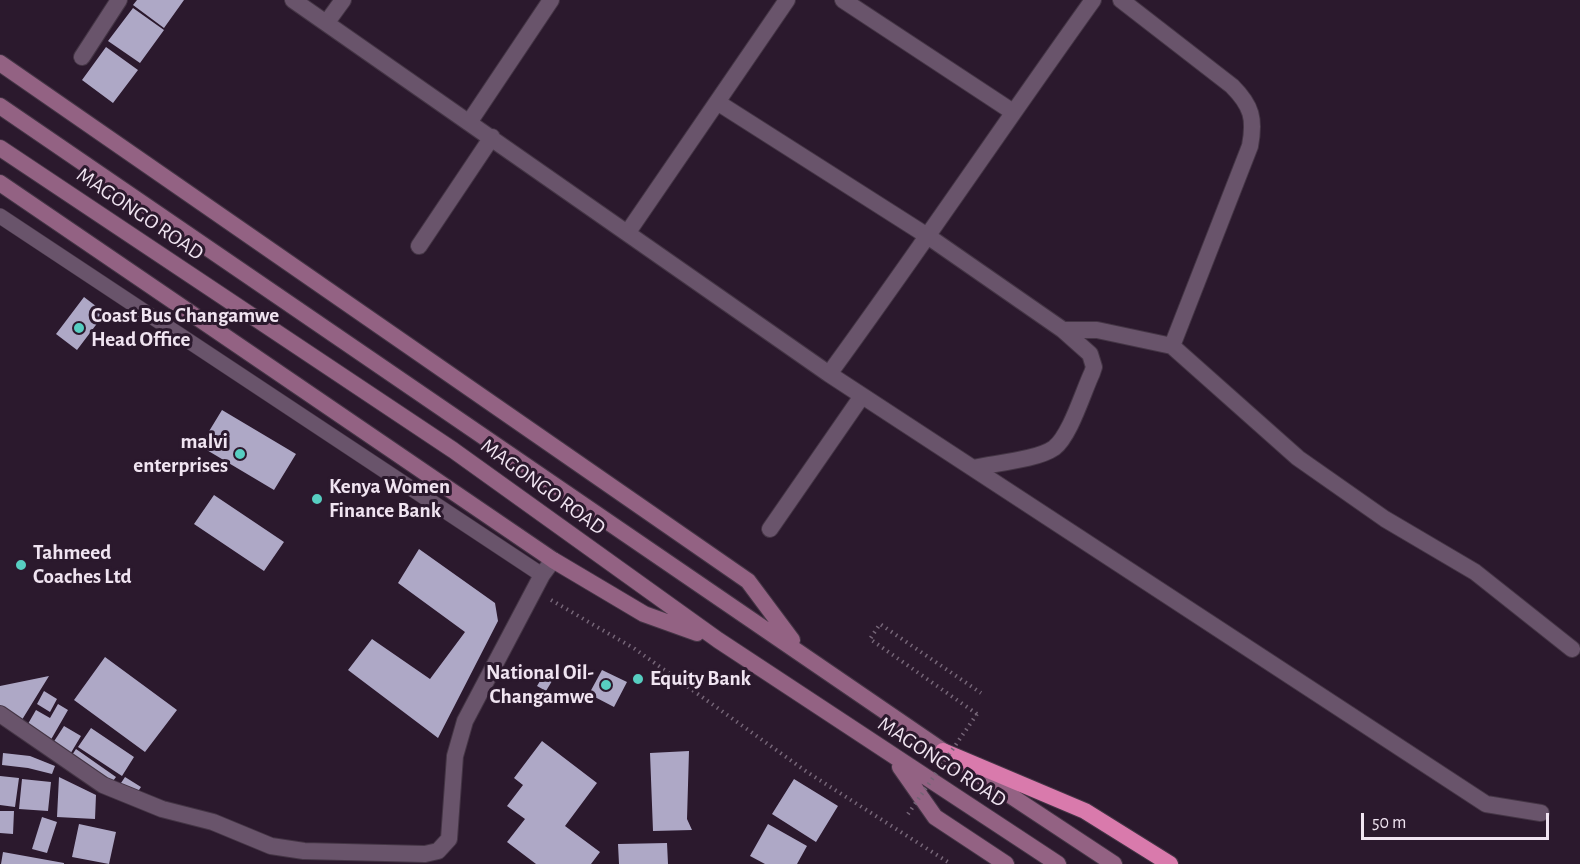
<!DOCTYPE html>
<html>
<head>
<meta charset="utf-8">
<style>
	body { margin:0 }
	#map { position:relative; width:1580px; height:864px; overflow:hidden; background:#2b192d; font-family:"Alegreya Sans",sans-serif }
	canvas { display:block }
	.scale { position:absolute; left:1361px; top:813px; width:188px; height:27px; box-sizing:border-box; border:3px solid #f0e4f1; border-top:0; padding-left:8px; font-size:18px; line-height:21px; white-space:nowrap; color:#f0e4f1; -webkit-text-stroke:4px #2b192d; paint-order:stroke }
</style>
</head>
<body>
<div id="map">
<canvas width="1580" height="864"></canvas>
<div class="scale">50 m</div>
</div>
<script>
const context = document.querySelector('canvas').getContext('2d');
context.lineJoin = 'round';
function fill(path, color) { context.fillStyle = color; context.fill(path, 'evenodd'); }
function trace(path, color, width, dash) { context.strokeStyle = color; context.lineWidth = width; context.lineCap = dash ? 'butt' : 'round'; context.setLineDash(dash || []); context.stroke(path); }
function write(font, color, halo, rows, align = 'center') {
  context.font = font + ' "Alegreya Sans",sans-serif'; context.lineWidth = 6; context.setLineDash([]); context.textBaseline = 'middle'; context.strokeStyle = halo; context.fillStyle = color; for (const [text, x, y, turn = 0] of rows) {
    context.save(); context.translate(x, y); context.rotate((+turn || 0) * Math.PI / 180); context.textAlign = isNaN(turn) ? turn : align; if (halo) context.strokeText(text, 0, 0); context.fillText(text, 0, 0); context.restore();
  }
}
fill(new Path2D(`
	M137,0H184L164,28L133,5Z
	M133,8L164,30L140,63L108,41Z
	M106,47L138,70L113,103L82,80Z
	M84,297L105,313L77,350L56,334Z
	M222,410L296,454L274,490L200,446Z
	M214,495L284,542L264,571L194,524Z
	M419,549L495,603L498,621L438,738L348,670L372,639L430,679L465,632L398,583Z
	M105,657L177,710L145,752L74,700Z
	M602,670L627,682L614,707L589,694Z
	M546,671L555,676L546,691L537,686Z
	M49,676L20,723L0,708V686Z
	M44,691L57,699L50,712L37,704Z
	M58,704L68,710L49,743L25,729L36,710L50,718Z
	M64,726L81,736L69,756L51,746Z
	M91,728L134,757L122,776L78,747Z
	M542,741L597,783L565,826L600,852L591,864H536L507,842L525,819L507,806L523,785L514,778Z
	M76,749L116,777L110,785L70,758Z
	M689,751L687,819L692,830L653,831L650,753Z
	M3,753L30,756L55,766L52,774L28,768L2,765Z
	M0,776L19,778L15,807L0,805Z
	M59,777L96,795L95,819L57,817Z
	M125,777L141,787L135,796L119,786Z
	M22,779L51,782L48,811L19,809Z
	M794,779L838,806L816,842L772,814Z
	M0,811H14L13,834L0,833Z
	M42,817L57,822L47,853L32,849Z
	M79,824L116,832L109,864L72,857Z
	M768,824L807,846L797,864H765L750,856Z
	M667,843L668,864H619L618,844Z
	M3,852L64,863V864H1Z`), '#aea8c6');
const service = new Path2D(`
	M0,216L542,575`);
const minor = new Path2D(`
	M293,0L829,374L1486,804L1541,813
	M843,0L1013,112
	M1121,0L1232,86C1252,106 1255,119 1250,146L1172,346
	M327,22L343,0
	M82,57L119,0
	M717,102L929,237L1063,330L1090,354L1094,367L1092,373C1083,392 1070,436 1054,448C1037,460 994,463 973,468
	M470,121L551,0
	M628,232L787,0
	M419,246L492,137
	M1063,330H1097L1172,346L1298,458L1385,519L1475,572L1572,649
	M829,374C919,251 1004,124 1093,0
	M770,529L862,396
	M0,714L103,785L162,809L213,822L271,846L304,851L425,854L438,851L449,839L455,756L465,721L542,575L553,560`);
const secondary = new Path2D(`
	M0,63L748,581L792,640
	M0,106L943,751L1114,864
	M0,148L453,450L718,640L1058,864
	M0,183L553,560L644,614L697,633
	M900,767L935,817L1006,864`);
const trunk = new Path2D(`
	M943,751L1085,811L1170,864`);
trace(service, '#443545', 16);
trace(minor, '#443545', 18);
trace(secondary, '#443545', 18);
trace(trunk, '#443545', 18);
trace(new Path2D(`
	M551,600L635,649L807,772L951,864
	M977,714L870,639L880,624L981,693`), '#756577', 4, [1.5, 4.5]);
trace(service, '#69546b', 15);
trace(minor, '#69546b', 16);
trace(secondary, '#936283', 16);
trace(trunk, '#d97aac', 16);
trace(new Path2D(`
	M908,814L977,714`), '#756577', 4, [1.5, 4.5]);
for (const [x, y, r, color] of [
	[79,328,6,"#57cec1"],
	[240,454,6,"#57cec1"],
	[317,499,6,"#57cec1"],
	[21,565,6,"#57cec1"],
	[638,679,6,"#57cec1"],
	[606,685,6,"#57cec1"]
]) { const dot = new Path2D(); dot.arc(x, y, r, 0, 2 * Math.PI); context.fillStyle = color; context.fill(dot); trace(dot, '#2b192d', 2); }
write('21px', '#f0e4f1', '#2b192d', [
	["MAGONGO ROAD",140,214,34],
	["MAGONGO ROAD",543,487,36],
	["MAGONGO ROAD",942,762,33]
]);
write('bold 21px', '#f0e4f1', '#2b192d', [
	["Coast Bus Changamwe",91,316],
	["Head Office",91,340],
	["malvi",228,442,"right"],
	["enterprises",228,466,"right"],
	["Kenya Women",329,487],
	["Finance Bank",329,511],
	["Tahmeed",33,553],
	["Coaches Ltd",33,577],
	["National Oil-",594,673,"right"],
	["Changamwe",594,697,"right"],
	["Equity Bank",650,679]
], 'left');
</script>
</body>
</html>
